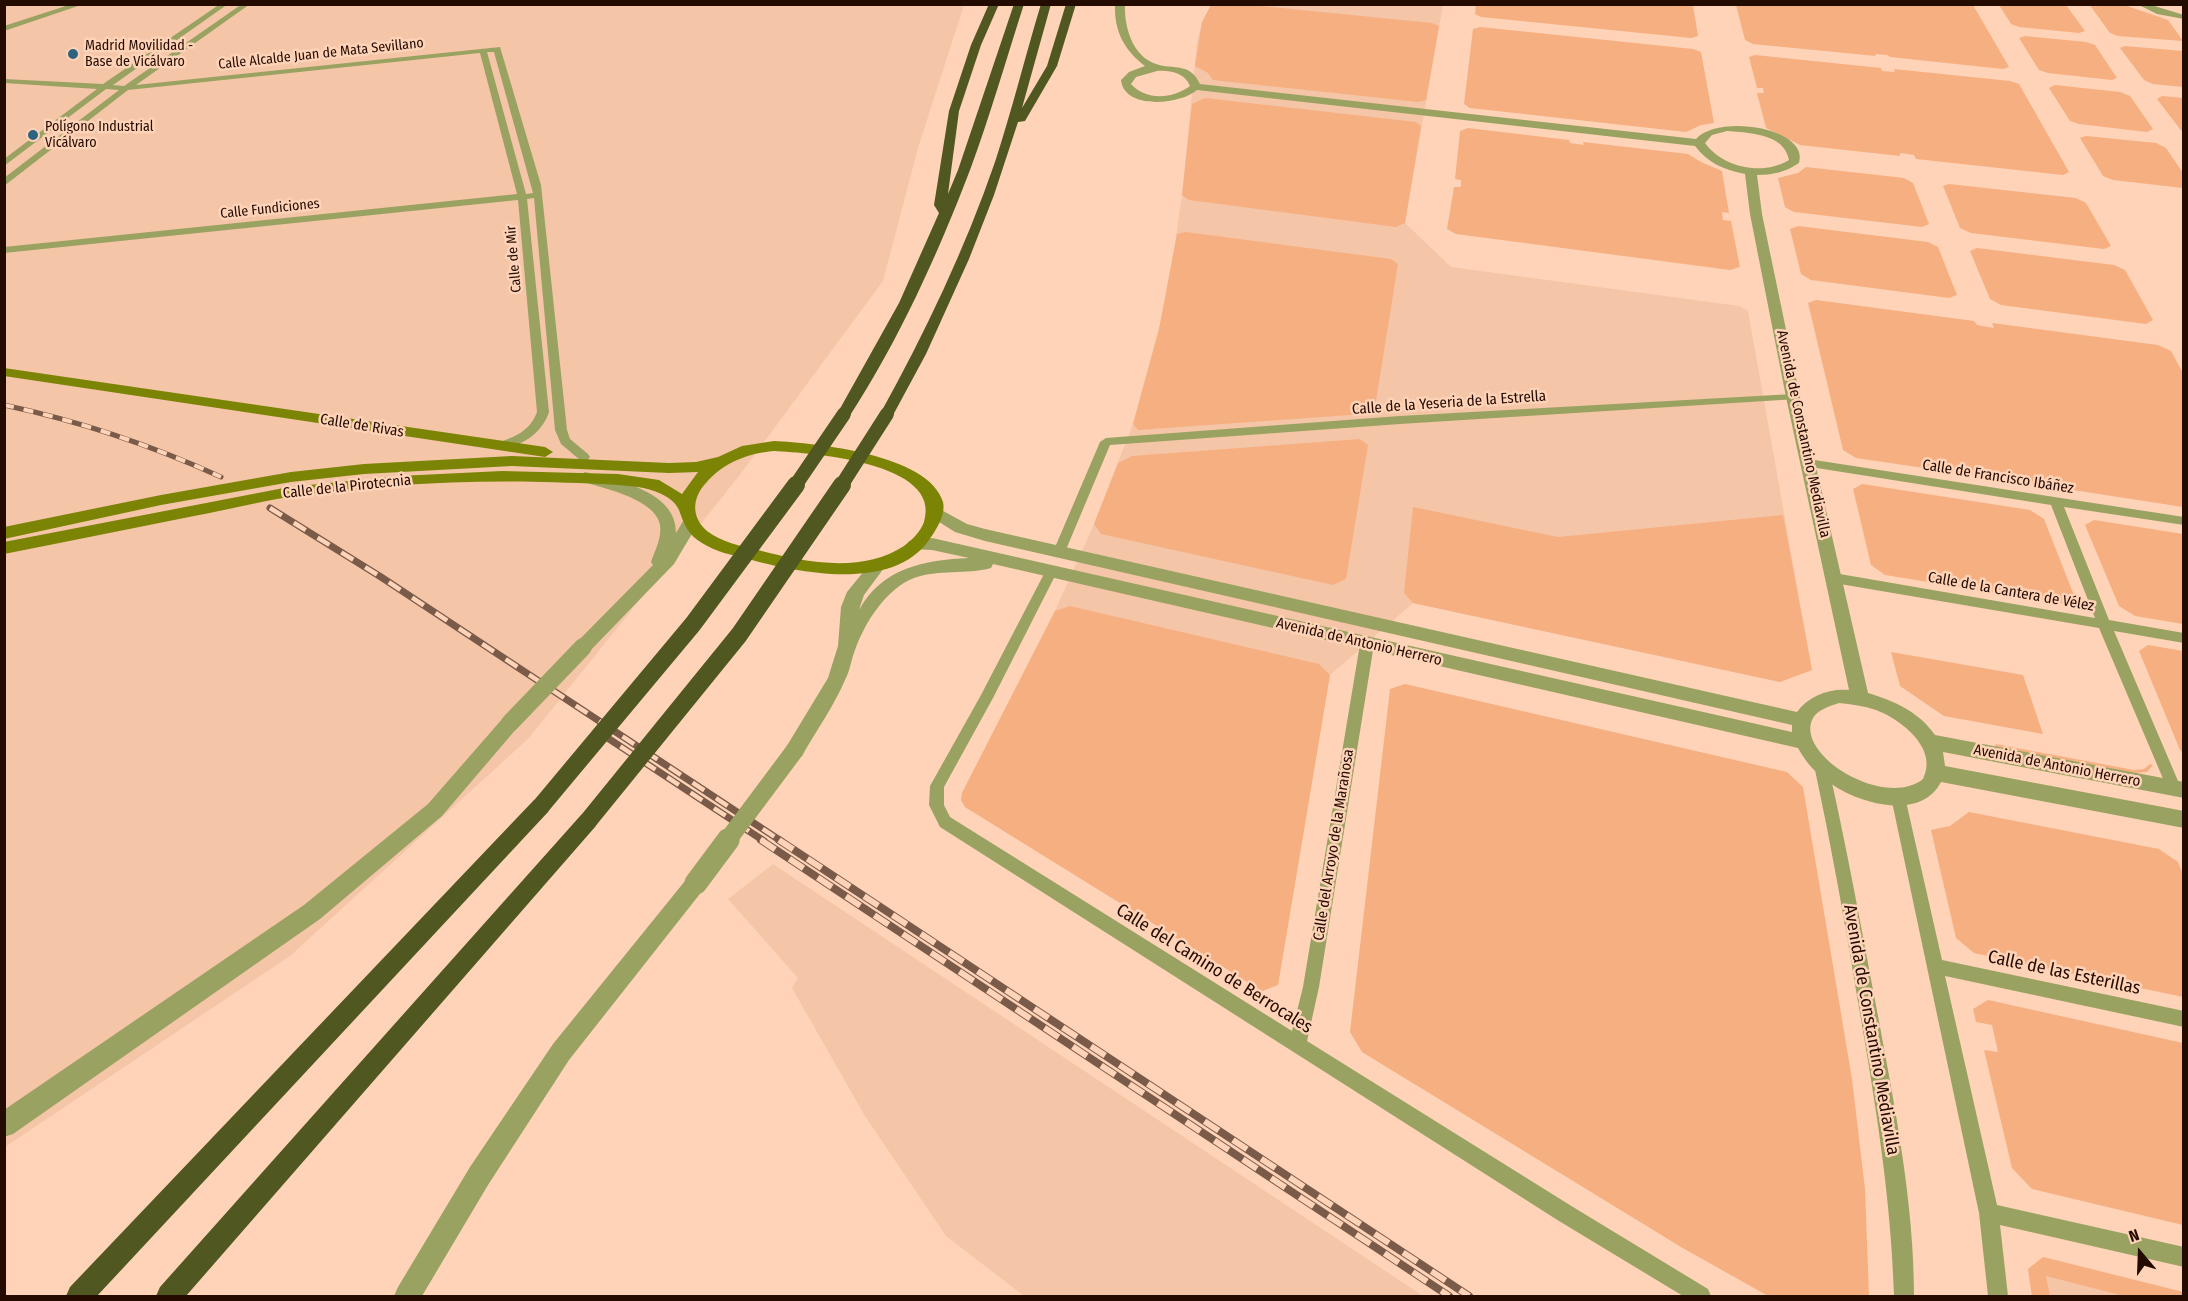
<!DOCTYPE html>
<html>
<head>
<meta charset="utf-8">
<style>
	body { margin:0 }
	#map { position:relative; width:2188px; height:1301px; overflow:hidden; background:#fed3b7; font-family:"Fira Sans Condensed",sans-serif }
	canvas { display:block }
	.frame { position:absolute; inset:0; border:6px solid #240b00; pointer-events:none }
	.north { position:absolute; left:2110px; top:1223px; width:60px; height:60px; -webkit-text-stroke:4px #fed3b7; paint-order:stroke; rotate:341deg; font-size:16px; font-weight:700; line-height:24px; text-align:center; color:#240b00 }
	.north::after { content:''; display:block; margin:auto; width:21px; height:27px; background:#240b00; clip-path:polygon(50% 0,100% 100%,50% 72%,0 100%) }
</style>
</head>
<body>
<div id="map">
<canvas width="2188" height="1301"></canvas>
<div class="frame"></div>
<div class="north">N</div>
</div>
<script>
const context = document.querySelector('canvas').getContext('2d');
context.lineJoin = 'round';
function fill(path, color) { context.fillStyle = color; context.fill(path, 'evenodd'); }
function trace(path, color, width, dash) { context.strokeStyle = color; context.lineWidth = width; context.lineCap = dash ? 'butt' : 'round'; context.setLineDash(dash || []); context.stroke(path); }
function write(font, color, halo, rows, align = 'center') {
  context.font = font + ' "Fira Sans Condensed",sans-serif'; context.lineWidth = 5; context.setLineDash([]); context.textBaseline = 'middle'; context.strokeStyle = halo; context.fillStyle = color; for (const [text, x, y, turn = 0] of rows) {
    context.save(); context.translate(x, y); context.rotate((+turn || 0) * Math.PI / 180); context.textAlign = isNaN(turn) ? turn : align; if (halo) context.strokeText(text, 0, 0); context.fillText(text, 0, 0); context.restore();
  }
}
fill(new Path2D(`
	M5,5H964L918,148L883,281L739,476L529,738L290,956L5,1147Z
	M1211,5H1443L1405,223L1451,267L1739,306L1748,311L1812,670L1780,682L1413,603L1330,675L1278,985L1262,991L965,807L961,800L962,793L1055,611L1094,524L1133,424L1159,329L1170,278L1182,195L1197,42L1202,22Z
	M773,864L1423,1296H1024L946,1236L865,1116L792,988L798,978L728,899Z
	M2043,1257L2183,1292V1296H2032L2028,1269Z`), '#f5c5a8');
fill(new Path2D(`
	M1476,4L1693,5L1698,36L1691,38L1481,17L1475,14Z
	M2089,4L2127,6L2168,20L2183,41L2118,36L2110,33Z
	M1211,5H1252L1432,23L1439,26L1426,100L1418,102L1213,80L1208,73L1195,66L1202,22Z
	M1736,5H1973L2009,67L2003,69L1890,57L1887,55L1875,54L1876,56L1753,44L1745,40Z
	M1999,5H2066L2085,31L2079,33L2019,27L2011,24Z
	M1480,27L1693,49L1701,52L1714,123L1701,125L1686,132L1470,108L1464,104L1473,29Z
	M2025,36L2086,42L2095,45L2117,78L2112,80L2048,73L2039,70L2019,38Z
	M2125,46L2183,51V87L2153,84L2144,80L2120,48Z
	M1755,55L1881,68L1882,71L1895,72L1894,69L2010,81L2019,84L2069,172L2063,175L1916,159L1914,155L1900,153V156L1800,145L1766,128L1757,93H1764L1763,88H1757L1749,57Z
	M2055,85L2120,92L2130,96L2153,129L2147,132L2079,124L2070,121L2049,88Z
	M2162,96L2183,98V133L2157,99Z
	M1205,98L1416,122L1421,126L1405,223L1396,227L1189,200L1182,195L1192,104Z
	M1468,128L1569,140L1570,143L1584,145L1583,142L1688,154L1701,162L1722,171L1729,213L1722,212L1723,220L1731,221L1740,267L1730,270L1456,234L1447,229L1454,187H1461V180L1455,179L1460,131Z
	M2086,136L2156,143L2166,148L2183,173V188L2113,180L2103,176L2080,138Z
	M1806,167L1904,178L1913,183L1929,224L1922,227L1794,212L1785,207L1778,178L1798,173Z
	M1949,184L2076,198L2086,203L2111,246L2104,249L1971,233L1960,228L1943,186Z
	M1798,226L1928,242L1938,247L1957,295L1949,298L1811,280L1801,274L1790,229Z
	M1186,232L1391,259L1398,264L1375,407L1364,414L1138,430L1133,424L1159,329L1177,234Z
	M1977,248L2114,265L2125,270L2153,320L2146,324L2001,305L1990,299L1970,251Z
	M1816,300L1974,321L1977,325L1994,328L1992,323L2158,345L2171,351L2183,373V507L2060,488L2058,482L2037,479L2039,485L1856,458L1843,450L1808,303Z
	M1360,439L1368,445L1346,579L1333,585L1101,534L1094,524L1118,463L1132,456Z
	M1862,484L2030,510L2044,519L2075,598L2066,604L1885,575L1871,565L1853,489Z
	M1413,507L1558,537L1783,515L1812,670L1780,682L1413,603L1404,593Z
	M2094,520L2183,534V624L2135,616L2119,606L2085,525Z
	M1070,606L1319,664L1330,675L1278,985L1262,991L965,807L961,800L962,793L1055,611Z
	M2148,645L2183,651V752L2180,750L2139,651Z
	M1891,652L2023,675L2043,734L1944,716L1900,686Z
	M1405,684L1787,772L1803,787L1852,1079L1865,1189L1869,1296H1768L1681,1247L1362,1052L1350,1032L1390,689Z
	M1995,744L2134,770L2144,769L2150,764L2153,765L2147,772L2135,773L1996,747Z
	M1969,812L2159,849L2178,862L2184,877L2183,997L1974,953L1956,938L1931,830L1950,826Z
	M1988,1000L2183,1043V1225L2032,1189L2012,1168L1984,1050L1998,1052L1992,1025L1976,1022L1973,1009Z
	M2043,1257L2183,1292V1296H2124L2046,1276L2050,1296H2032L2028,1269Z`), '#f6af80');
fill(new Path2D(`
	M72,4H84L4,31V26Z
	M220,4H228L113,85L124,86L242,4H250L136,85L500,47L541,185L567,430L570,439L588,454L590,457L588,460H580L561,444L555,430L534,198L527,199L549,412C541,435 523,444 501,450L495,446L497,443C515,437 530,431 537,412L518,200L4,253V247L517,194L480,53L128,90L4,186V178L119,90L106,89L4,166V159L97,89L4,83V79L103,84ZM487,52H494L533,193L526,194Z
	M2137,4H2148L2184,15V19L2157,14Z
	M1793,394L1797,395V399L1400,424L1110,445L1065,552L1059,556L1053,552L1100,442L1106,438L1400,416Z
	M1808,459L2184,517V525L2064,507L2109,620L2184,633V643L2114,631L2181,788L2179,792L2174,794L2169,792L2167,788L2099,628L1834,583L1828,578L1834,573L2095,618L2051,505L1804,466L1802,463L1804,460Z
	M1051,567L1057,572L993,698L944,787V805L950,817L1292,1031L1303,987L1360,644L1362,640H1372L1374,644L1319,987L1307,1041L1573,1207L1708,1289L1711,1296H1683L1559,1221L940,827L929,805L930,786L981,695L1045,572Z
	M1821,759L1826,761L1828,765C1847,848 1862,932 1878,1016C1895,1108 1914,1203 1914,1296H1894C1891,1197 1875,1100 1858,1002C1845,923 1831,844 1814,765L1816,761Z
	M1898,791L1903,793L1905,797L1942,960L2184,1011V1027L1945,976L1997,1205L2184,1247V1267L2000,1225L2008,1296H1988L1979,1213L1891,797L1893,793Z`), '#9aa262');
fill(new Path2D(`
	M1115,4H1125C1124,26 1132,56 1156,64C1174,70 1190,62 1200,84L1696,139C1720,113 1810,129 1799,163C1786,172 1772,175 1757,175L1762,214L1800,397L1868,693C1895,701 1919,712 1935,735L2184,782V798L1943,752L1945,766L2184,811V828L1941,782C1921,821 1861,804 1833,785C1818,776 1806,763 1798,748L993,564L991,568C966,575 939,569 914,578C886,589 865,622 855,650C851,660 850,671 845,680C834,706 816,731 802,756L795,758L788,756L785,750L788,744L828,678L838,646L841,607L847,592L873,560H885L887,564L864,595L859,610C882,568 924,560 969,558L932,550L909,549L907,545L909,541L932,538L1792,732V725L985,541L955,532L928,515L926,511L928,507L934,506L967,524L985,529L1797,712C1808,696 1830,688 1849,690L1786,397L1750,214L1745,174C1724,170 1708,163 1695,146L1197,90C1180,105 1124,110 1121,80L1129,72L1145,66C1124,50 1114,31 1115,4ZM1157,71C1170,70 1185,73 1190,86C1173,99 1146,101 1131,84L1136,77ZM1727,131C1749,133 1784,133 1789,160C1763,176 1723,168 1705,143L1712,135ZM1839,703C1851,704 1864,706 1876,710C1900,719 1939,748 1923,779C1886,809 1797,757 1812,720C1816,710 1830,706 1839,703Z
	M585,472C616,480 677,491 676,533L685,518H697L699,522L674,564L589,652L583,654L577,652L574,647L577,642L653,565L651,562C655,550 662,538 660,525C656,499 601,487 579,481L577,477Z
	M510,715L517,718L519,723L517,728L442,816L320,919L13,1134L4,1137V1110L304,905L428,804L503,718Z
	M696,874L703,876L707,883L703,890L569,1060L488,1185L422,1296H394L398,1287L470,1167L553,1044L689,876Z`), '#9aa262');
fill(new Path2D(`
	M4,368L545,447L553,452L545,457L4,376Z
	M774,441C815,443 929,454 943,502C946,515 936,530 929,540C893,592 799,573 748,559C732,555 716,552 702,543C688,535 684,524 679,510C673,496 652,489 638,487C607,483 574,483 542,482C458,480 372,485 289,497C257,502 226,510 194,516C131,529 68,541 4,554V542L289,487L399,476L502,471L618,474L659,480L682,494L698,472L669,473L512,466L364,474L291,482L161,505L4,539V527L161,495L291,472L364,464L512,456L669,463L696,462L718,457L742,446ZM774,451C811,453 943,462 924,522C921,531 912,540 904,546C862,574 803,562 758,550C741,546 721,542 707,531C691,517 692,498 706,483C723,463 748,453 774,451Z`), '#7b8404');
fill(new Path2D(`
	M989,4H999L981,45L959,111L948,194L958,170L1014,4H1024C1006,60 990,116 970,170C938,254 898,342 849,417H839L837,414L899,303L939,213L934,205L949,111L971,45Z
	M1041,4H1051L1022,108L1047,66L1066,4H1076L1057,66L1025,121L1018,122L994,195L969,259L926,354L892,417H882L880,414C925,333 965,249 995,162C1012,110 1025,57 1041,4Z
	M541,798L548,800L551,806L548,812L97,1296H66L70,1287L534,800Z
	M588,812L595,815L598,821L595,827L186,1296H156L160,1287L581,815Z`), '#515720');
const railFar2 = new Path2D(`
	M4,405C79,421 151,445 221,477`);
const railFar1 = new Path2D(`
	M270,508L381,577L781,841
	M597,731L764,841`);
const rail = new Path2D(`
	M761,840L1449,1296
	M779,840L1469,1296`);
trace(railFar2, '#7a5a48', 5);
trace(railFar1, '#7a5a48', 7);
trace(rail, '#7a5a48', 8);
trace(railFar2, '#fed3b7', 4, [10]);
trace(railFar1, '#fed3b7', 4.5, [14]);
trace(rail, '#fed3b7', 6, [17]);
trace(new Path2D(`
	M510,723L583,647
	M727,841L795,750`), '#9aa262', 18);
trace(new Path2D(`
	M696,883L728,840`), '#9aa262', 23);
trace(new Path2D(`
	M795,486L844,414
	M841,486L887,414`), '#515720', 14);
trace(new Path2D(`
	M541,806L693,624L796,485
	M588,821L739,635L842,485`), '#515720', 18);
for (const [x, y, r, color] of [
	[73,54,6,"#2e637f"],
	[33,135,6,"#2e637f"]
]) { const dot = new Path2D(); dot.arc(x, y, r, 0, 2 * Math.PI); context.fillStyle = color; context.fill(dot); trace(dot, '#fed3b7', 2); }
write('14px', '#240b00', '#fed3b7', [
	["Madrid Movilidad -",85,46],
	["Base de Vicálvaro",85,62],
	["Polígono Industrial",45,127],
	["Vicálvaro",45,143]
], 'left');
write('14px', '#240b00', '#fed3b7', [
	["Calle Alcalde Juan de Mata Sevillano",321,54,-6],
	["Calle Fundiciones",270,209,-6],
	["Calle de Mir",514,259,-95]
]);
write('15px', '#240b00', '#fed3b7', [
	["Calle de la Yeseria de la Estrella",1449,403,-4],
	["Calle de Rivas",362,426,9],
	["Avenida de Constantino Mediavilla",1803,434,78],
	["Calle de Francisco Ibáñez",1998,477,9],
	["Calle de la Pirotecnia",347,487,-6],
	["Calle de la Cantera de Vélez",2011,592,10],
	["Avenida de Antonio Herrero",1359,642,13],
	["Avenida de Antonio Herrero",2057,766,11],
	["Calle del Arroyo de la Marañosa",1334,845,-81]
]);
write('18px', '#240b00', '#fed3b7', [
	["Calle del Camino de Berrocales",1214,969,32],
	["Calle de las Esterillas",2064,973,12],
	["Avenida de Constantino Mediavilla",1871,1030,80]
]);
</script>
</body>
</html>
